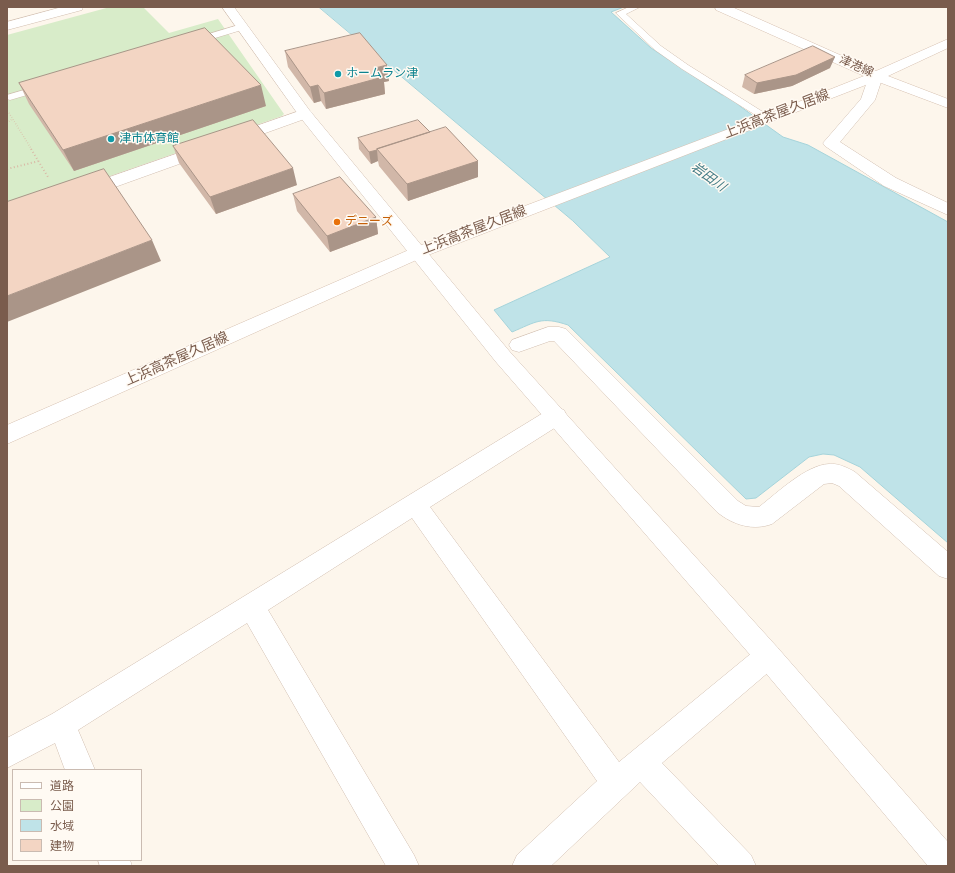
<!DOCTYPE html>
<html>
<head>
<meta charset="utf-8">
<style>
	body { margin:0 }
	#map { position:relative; width:955px; height:873px; overflow:hidden; background:#fdf6ec; font-family:"Source Sans 3","Noto Sans JP",sans-serif }
	canvas { display:block }
	.frame { position:absolute; inset:0; border:8px solid #7a5c4d; pointer-events:none }
	.legend { position:absolute; left:12px; top:769px; width:130px; height:92px; box-sizing:border-box; background:#fffaf3; border:1px solid #cabbb1; margin:0; padding:5px 7px; list-style:none; font-size:12px; color:#7a5c4d }
	.legend li { display:flex; align-items:center; gap:8px; height:20px }
	.legend b { width:20px; border:1px solid #cabbb1 }
</style>
</head>
<body>
<div id="map">
<canvas width="955" height="873"></canvas>
<div class="frame"></div>
<ul class="legend">
<li><b style="height:5px;background:#fff"></b>道路</li>
<li><b style="height:11px;background:#d8ecc9"></b>公園</li>
<li><b style="height:11px;background:#bfe3e8"></b>水域</li>
<li><b style="height:11px;background:#f3d5c3"></b>建物</li>
</ul>
</div>
<script>
const context = document.querySelector('canvas').getContext('2d');
context.lineJoin = 'round';
function fill(path, color) { context.fillStyle = color; context.fill(path, 'evenodd'); }
function trace(path, color, width, dash) { context.strokeStyle = color; context.lineWidth = width; context.lineCap = dash ? 'butt' : 'round'; context.setLineDash(dash || []); context.stroke(path); }
function write(font, color, halo, rows, align = 'center') {
  context.font = font + ' "Source Sans 3","Noto Sans JP",sans-serif'; context.lineWidth = 3; context.setLineDash([]); context.textBaseline = 'middle'; context.strokeStyle = halo; context.fillStyle = color; for (const [text, x, y, turn = 0] of rows) {
    context.save(); context.translate(x, y); context.rotate((+turn || 0) * Math.PI / 180); context.textAlign = isNaN(turn) ? turn : align; if (halo) context.strokeText(text, 0, 0); context.fillText(text, 0, 0); context.restore();
  }
}
fill(new Path2D(`
	M110,7H143L169,33L218,19L284,114L282,116L7,212V35Z`), '#d8ecc9');
const water = new Path2D(`
	M319,7H624L611,12L651,48L722,95L726,94L741,107L783,137L808,145L948,222V543L860,467L834,455L823,454L809,457L756,498L746,499L568,325C541,316 536,322 512,332L494,310L610,257L573,221Z`);
fill(water, '#bfe3e8');
trace(water, '#a5d3da', 1);
const service = new Path2D(`
	M629,7H640L626,14L661,46L688,65L771,117L773,119L771,121H765L682,69L655,50L616,13Z
	M242,24L246,27L245,29L195,44L191,41L192,39Z
	M41,85L44,86L46,88L44,90L10,100L7,99V95Z`);
const minor = new Path2D(`
	M876,72L881,73L883,76L875,100L840,142L896,178L948,203V215L884,186L825,146L823,143L861,99L869,76L871,73Z
	M305,109L310,111L313,114L310,117L90,196L84,197L78,196L76,192L78,188Z
	M548,327H559L566,329L738,501L746,506L759,507C777,493 806,465 829,464C838,463 848,468 855,472L948,552V579L939,576L839,486L832,483L824,484L772,524C753,531 733,525 717,512L554,341H550L519,352L512,350L509,345L512,340Z
	M556,407L564,410L567,416L564,422L430,507L619,762L759,647L768,643L777,647L781,656L777,665L662,763L751,855L756,866H719L640,782L551,866H512L517,855L597,781L412,518L268,610L414,855L419,866H386L247,623L78,730L95,770H65L55,743L7,768V738L52,714L548,410Z
	M98,860H130L132,866H100Z`);
const tertiary = new Path2D(`
	M62,7H83L82,10L7,30V22Z
	M222,7H234L310,111L510,352L777,647L948,842V866H928L759,665L496,362L300,117Z`);
const secondary = new Path2D(`
	M715,7H732L876,71L948,39V48L888,76L948,99V108L876,81L423,257L7,444V425L411,249L763,116L864,76L716,10Z`);
trace(service, '#d1beb0', 1);
trace(minor, '#d1beb0', 1);
trace(tertiary, '#d1beb0', 1);
trace(secondary, '#d6c0b0', 1);
trace(new Path2D(`
	M9,113L32,150
	M7,123L12,119`), '#d9b8a5', 1.5, [0.5, 2]);
trace(new Path2D(`
	M31,149L48,177
	M7,169L39,161`), '#d9b8a5', 2, [1, 2.5]);
fill(service, '#fff');
fill(minor, '#fff');
fill(tertiary, '#fff');
fill(secondary, '#fff');
fill(new Path2D(`
	M285,51L389,81L384,82L385,94L326,109L321,101L314,103L288,67Z
	M830,68L792,86L754,94L742,87L745,75Z
	M19,83L266,106L74,171L29,104Z
	M430,132L478,161V177L408,201L379,166L378,161L371,164L359,149L358,138Z
	M173,146L297,185L216,214L179,163Z
	M293,194L376,217L378,234L330,252L297,211Z`), '#d1b7a8');
fill(new Path2D(`
	M835,57L830,68L792,86L754,94L757,83Z
	M387,65L389,81L384,82L385,94L326,109L324,93L375,68Z
	M261,85L266,106L74,171L63,150Z
	M318,85L321,101L314,103L310,87Z
	M377,150L378,161L371,164L369,152Z
	M478,161V177L408,201L407,184Z
	M293,168L297,185L216,214L210,197Z
	M376,217L378,234L330,252L327,236Z
	M152,240L161,261L7,322V296Z`), '#aa9588');
const building = new Path2D(`
	M205,28L261,85L63,150L19,83Z
	M360,33L387,65L375,68L383,77L324,93L318,85L310,87L285,51Z
	M813,46L835,57L796,75L757,83L745,75Z
	M253,120L293,168L210,197L173,146Z
	M418,120L430,132L377,149V150L369,152L358,138Z
	M446,127L478,161L407,184L377,149Z
	M104,169L152,240L7,296V202Z
	M340,177L376,217L327,236L293,194Z`);
fill(building, '#f3d5c3');
trace(building, '#aa9588', 1);
for (const [x, y, r, color] of [
	[338,74,4,"#0f9aa8"],
	[111,139,4,"#0f9aa8"],
	[337,222,4,"#e8710a"]
]) { const dot = new Path2D(); dot.arc(x, y, r, 0, 2 * Math.PI); context.fillStyle = color; context.fill(dot); trace(dot, '#fffaf3', 1.5); }
write('12px', '#7a5c4d', '#fffaf3', [
	["津港線",856,67,24]
]);
write('12px', '#0d838f', '#fffaf3', [
	["ホームラン津",346,74],
	["津市体育館",119,139]
], 'left');
write('12px', '#c56008', '#fffaf3', [
	["デニーズ",345,222]
], 'left');
write('italic 13px', '#437c86', '#fffaf3', [
	["岩田川",708,178,36]
]);
write('14px', '#7a5c4d', '#fffaf3', [
	["上浜高茶屋久居線",777,115,-21],
	["上浜高茶屋久居線",474,231,-21],
	["上浜高茶屋久居線",177,360,-24]
]);
</script>
</body>
</html>
